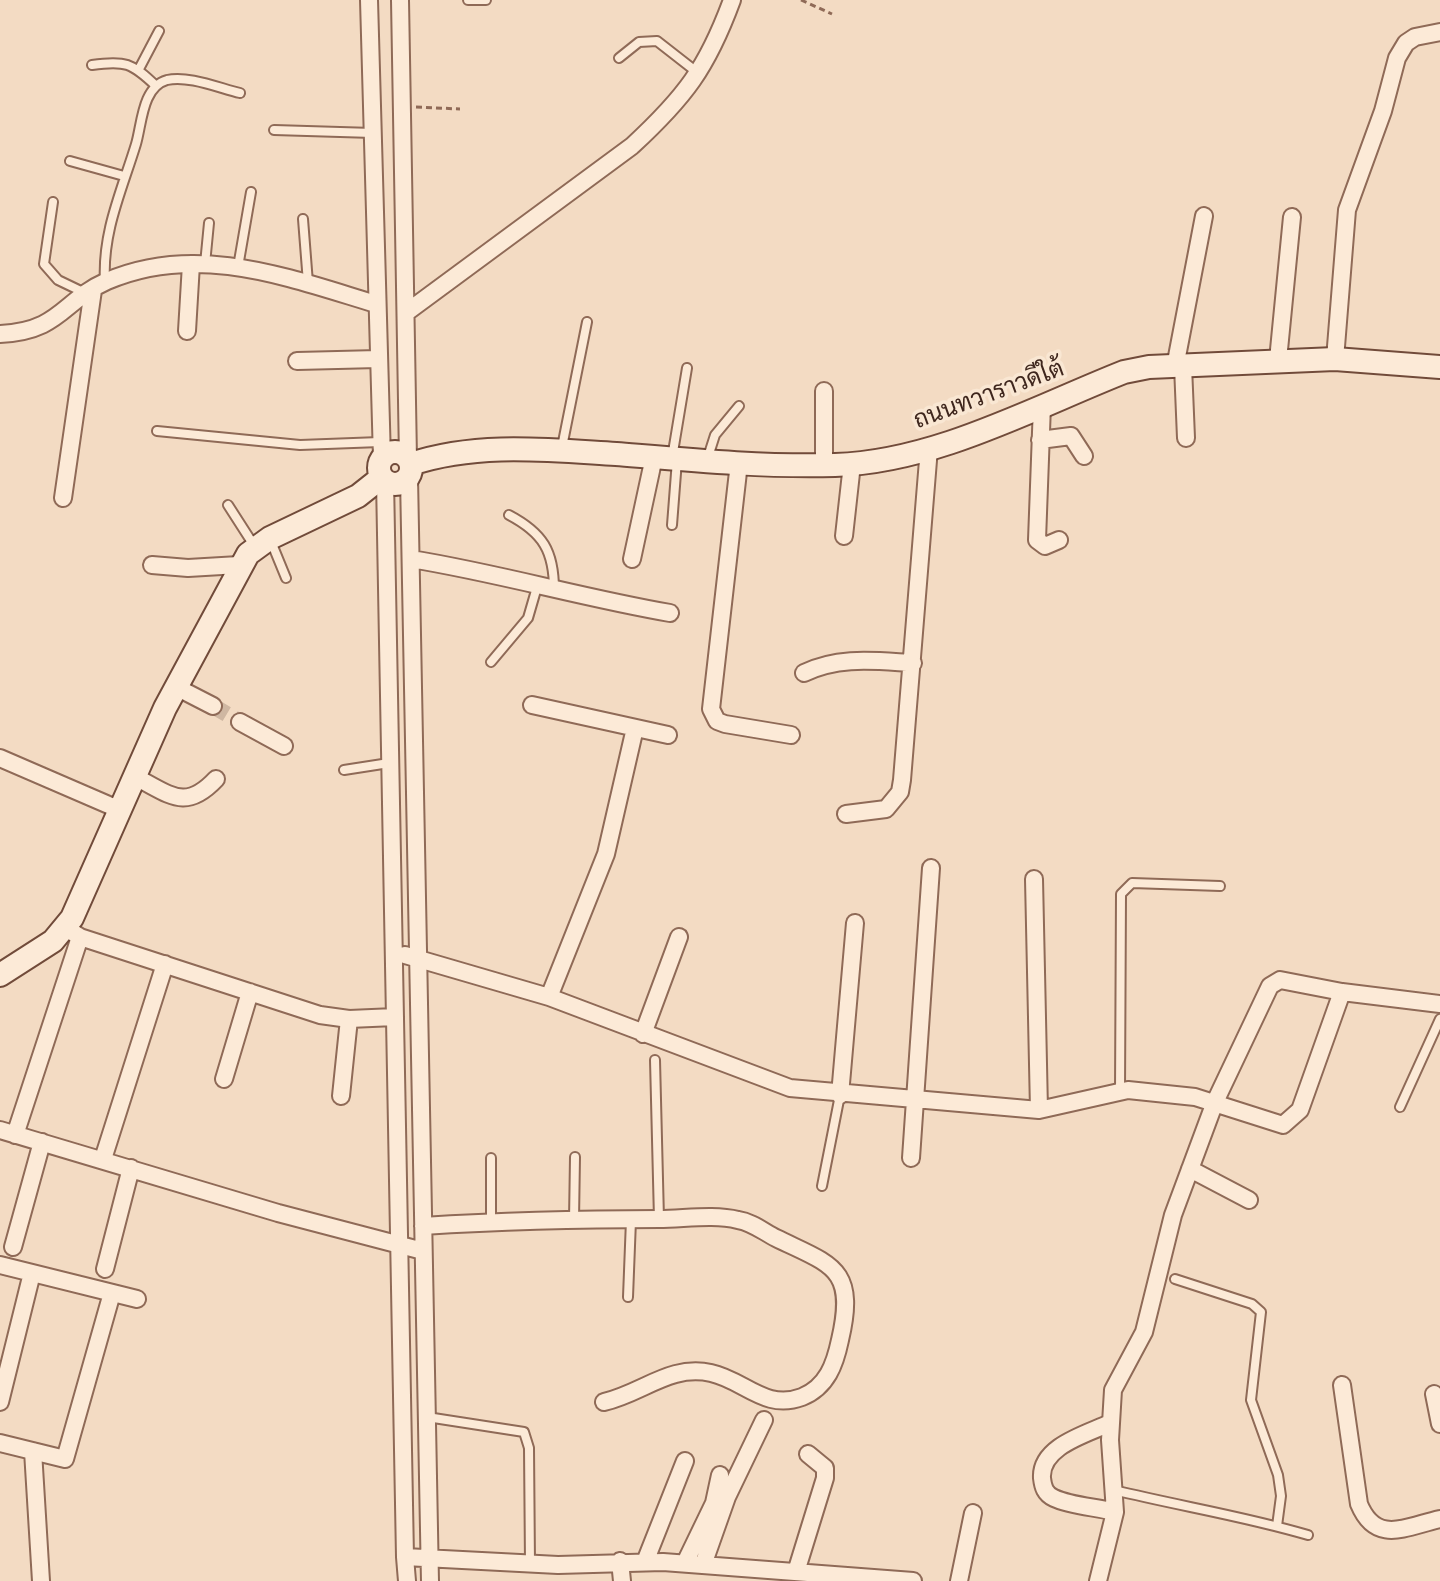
<!DOCTYPE html>
<html>
<head>
<meta charset="utf-8">
<style>
	body { margin:0 }
	canvas { display:block; background:#f3dbc3 }
</style>
</head>
<body>
<canvas width="1440" height="1581"></canvas>
<script>
const context = document.querySelector('canvas').getContext('2d');
context.lineJoin = 'round';
function trace(path, color, width, dash) { context.strokeStyle = color; context.lineWidth = width; context.lineCap = dash ? 'butt' : 'round'; context.setLineDash(dash || []); context.stroke(path); }
function write(font, color, halo, rows, align = 'center') {
  context.font = font + ' Bitter,Sarabun,serif'; context.lineWidth = 7; context.setLineDash([]); context.textBaseline = 'middle'; context.strokeStyle = halo; context.fillStyle = color; for (const [text, x, y, turn = 0] of rows) {
    context.save(); context.translate(x, y); context.rotate((+turn || 0) * Math.PI / 180); context.textAlign = isNaN(turn) ? turn : align; if (halo) context.strokeText(text, 0, 0); context.fillText(text, 0, 0); context.restore();
  }
}
trace(new Path2D(`
	M213,706L240,722`), '#cfb7a2', 16, [16, 8]);
const lane = new Path2D(`
	M468,0H486
	M619,58L639,42L657,41L698,73
	M92,65C125,60 132,63 156,86
	M139,69L159,31
	M274,130L373,133
	M70,161L124,176
	M53,202L44,264L58,280L85,293
	M303,219L308,283
	M205,264L209,223
	M238,267L251,192
	M105,282C102,232 122,190 136,144C142,124 142,87 167,80C188,75 219,88 240,93
	M157,431L300,445L380,442
	M562,447L587,322
	M672,458L687,368
	M707,460L715,435L739,406
	M228,505L255,547
	M509,515C543,533 554,551 554,590
	M672,525L677,460
	M270,539L286,578
	M491,662L528,618L537,587
	M344,770L389,763
	M655,1060L659,1219
	M1120,1091L1121,894L1132,883L1220,886
	M1400,1107L1440,1019
	M491,1158V1223
	M822,1186L840,1095
	M574,1220L575,1157
	M1175,1279L1252,1304L1261,1312L1251,1400L1278,1475L1281,1496L1277,1526
	M628,1297L631,1220
	M427,1417L524,1432L529,1448L530,1564
	M1114,1490C1179,1506 1244,1516 1308,1535`);
const street = new Path2D(`
	M369,0L382,459
	M400,0L408,458
	M407,312L632,146C685,97 707,68 732,0
	M187,331L191,264
	M0,334C61,331 62,301 107,281C197,242 289,278 376,304
	M1335,359L1347,210L1383,111L1397,58L1406,43L1415,37L1440,32
	M1278,360L1292,217
	M297,361L378,359
	M1183,366L1186,438
	M1175,367L1204,216
	M824,391V465
	M1042,405L1037,540L1045,546L1059,540
	M1040,440L1071,436L1084,456
	M739,463L711,709L717,721L725,724L791,735
	M409,477L430,1581
	M385,480L405,1557L558,1565L663,1562L913,1581
	M63,498L93,290
	M844,536L852,464
	M411,559C498,573 583,598 670,613
	M632,559L654,457
	M152,565L188,568L239,565
	M804,673C839,656 875,661 913,663
	M176,687L213,706
	M532,705L668,735
	M240,722L284,746
	M0,758L118,809
	M133,776C169,793 184,813 216,779
	M846,814L886,809L900,792L902,780L929,448
	M1034,879L1039,1110
	M66,928L80,937L320,1015L349,1019L395,1017
	M405,955L549,997L790,1088L1039,1110L1128,1090L1195,1097L1283,1125L1300,1110L1342,992
	M549,997L606,854L635,728
	M643,1034L679,937
	M224,1079L250,992
	M840,1095L855,923
	M341,1096L349,1019
	M0,1130L278,1213L423,1251
	M15,1135L80,937
	M911,1158L931,868
	M103,1159L165,964
	M1190,1169L1249,1200
	M423,1226C501,1221 581,1219 659,1219C684,1219 714,1214 738,1220C752,1222 764,1232 776,1238C831,1265 857,1267 840,1340C835,1364 827,1387 802,1397C765,1411 744,1380 711,1373C670,1364 643,1393 604,1402
	M13,1247L42,1142
	M0,1265L137,1299
	M105,1269L131,1168
	M1342,1385L1359,1504C1376,1545 1405,1527 1440,1519
	M1434,1394L1440,1424
	M0,1402L32,1273
	M1110,1423C1087,1434 1040,1446 1042,1478C1043,1487 1045,1494 1054,1498C1071,1506 1096,1507 1115,1512
	M0,1443L65,1459L112,1293
	M33,1451L41,1581
	M405,1557L407,1581
	M620,1561L622,1581
	M645,1562L685,1461
	M685,1563L714,1503L720,1475
	M703,1565L727,1497L764,1420
	M796,1572L825,1478V1468L808,1454
	M959,1581L973,1513
	M1098,1581L1115,1512L1110,1440L1113,1390L1144,1332L1173,1215L1215,1102L1270,986L1280,980L1342,992L1440,1004`);
const secondary = new Path2D(`
	M379 468a16 16 0 1 1 32 0a16 16 0 1 1-32 0Z
	M411,464C477,442 548,450 616,454C689,460 762,467 835,465C935,462 1033,408 1124,372L1149,367L1335,359L1440,367
	M0,975L53,941L72,918L165,708L248,554L270,538L358,496L382,477`);
trace(lane, '#8f6a57', 12);
trace(street, '#8f6a57', 20);
trace(secondary, '#714b3a', 26);
trace(new Path2D(`
	M801,0L832,14
	M416,107L460,109`), '#8f6a57', 3, [6, 4]);
trace(lane, '#fcead7', 8);
trace(street, '#fcead7', 16);
trace(secondary, '#fcead7', 22);
write('24px', '#3e261d', '#f9e7d3', [
	["ถนนทวาราวดีใต้",989,395,-20]
]);
</script>
</body>
</html>
